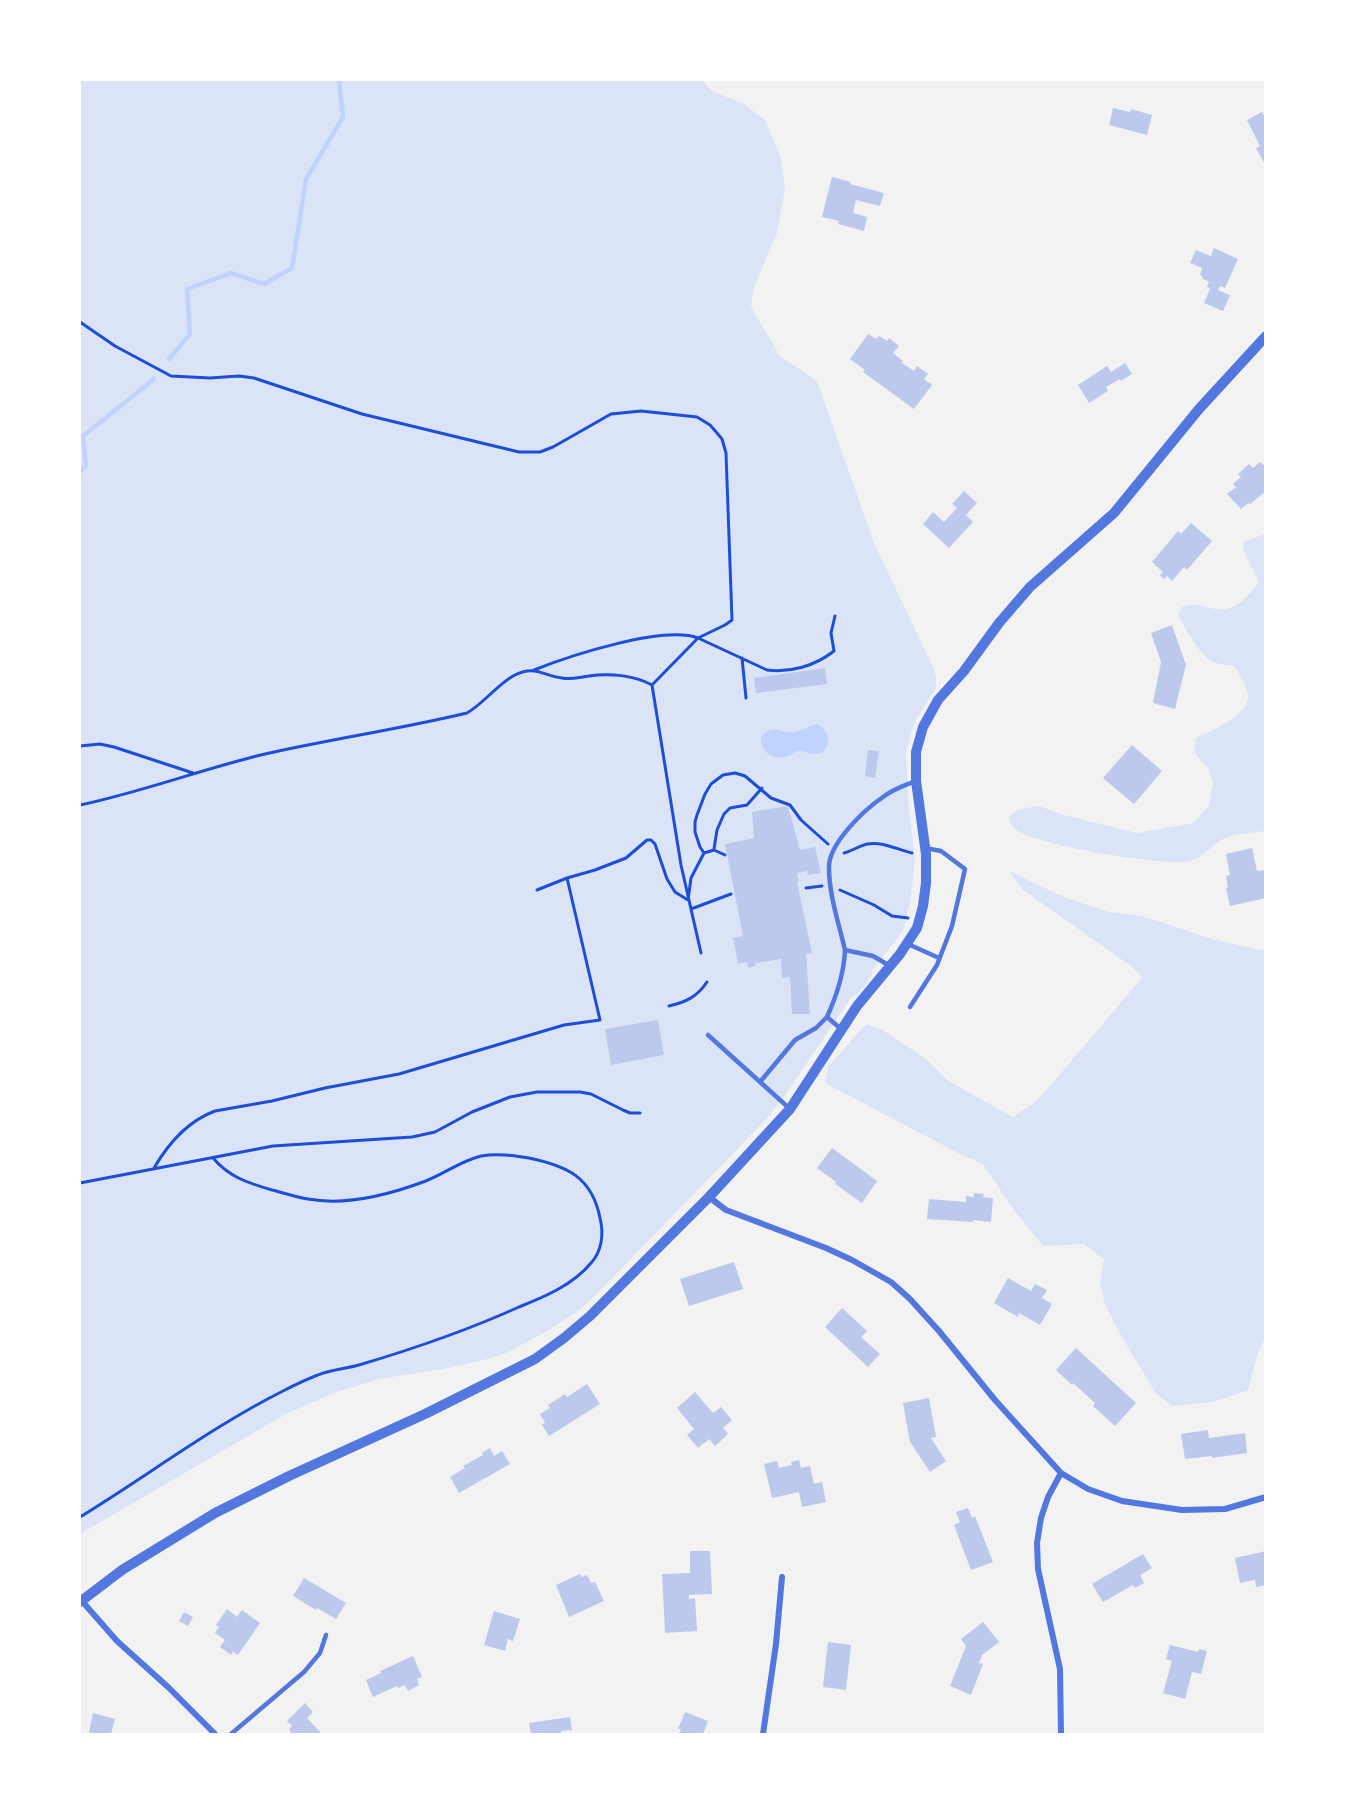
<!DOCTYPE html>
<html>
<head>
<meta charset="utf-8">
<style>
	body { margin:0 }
	#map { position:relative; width:1345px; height:1814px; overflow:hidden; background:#f2f2f2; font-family:"Public Sans",sans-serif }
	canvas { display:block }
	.frame { position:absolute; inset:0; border:81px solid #fff; pointer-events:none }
</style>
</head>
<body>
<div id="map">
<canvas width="1345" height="1814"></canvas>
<div class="frame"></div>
</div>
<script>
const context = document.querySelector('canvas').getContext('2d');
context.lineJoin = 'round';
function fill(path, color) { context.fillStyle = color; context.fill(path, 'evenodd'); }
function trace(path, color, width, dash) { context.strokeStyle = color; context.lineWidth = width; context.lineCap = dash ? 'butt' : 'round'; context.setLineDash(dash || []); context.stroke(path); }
fill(new Path2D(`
	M80,80H702L712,91L744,104L765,120L781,158L785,189L777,233L753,290L751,307L780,356L817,381L874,543L932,665L936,676V688L916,720L910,735L906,754L908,797L915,861L910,903L904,928L899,936L873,969C872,979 860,994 851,998L783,1098L769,1116L597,1294L581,1309L549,1330L504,1354L488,1359L443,1369L379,1379L334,1393L286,1414L80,1534Z
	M1265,534V831C1253,833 1237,833 1225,838C1213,843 1205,857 1190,861C1166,867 1034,845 1015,829C1012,827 1010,821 1008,817L1019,809L1039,806L1064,815L1137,833L1194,823L1209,805L1213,782L1208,768L1197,756L1194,748L1196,738C1211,731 1247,716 1248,697C1248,687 1239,674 1234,666C1225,665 1214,664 1207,658C1196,648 1185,628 1178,615L1182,607C1199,602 1200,607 1216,609C1235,612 1249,596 1259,582L1244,552L1243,542Z
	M1009,871L1066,898L1109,912L1142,916L1212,939L1260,950L1265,949L1266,1336L1257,1356L1248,1390L1213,1402L1171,1406L1155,1392L1122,1337L1105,1305L1100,1282L1104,1259L1084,1244L1043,1246L1013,1209L983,1164L958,1153L825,1083L828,1067L866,1024L881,1029L926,1059L950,1082L1013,1117L1037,1101L1142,978L1131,966L1023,890Z`), '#dbe4f7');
fill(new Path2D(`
	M817,724C832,730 833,755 813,754C809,754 804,751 799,750C794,752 790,756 785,757C772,760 760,751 761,737C773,723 779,733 793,732C802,731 809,726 817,724Z`), '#bfd3fe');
trace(new Path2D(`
	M169,359L190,334L187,289L231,273L264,284L292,268L306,179L343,117L339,80
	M80,471L86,466L83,436L154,379`), '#bfd3fe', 4.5);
fill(new Path2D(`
	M1113,108L1130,112L1131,109L1152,115L1147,135L1109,125Z
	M1262,112L1266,119V166L1256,148L1260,146L1247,120Z
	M832,177L851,182L850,184L884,193L880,206L856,200L853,213L867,217L864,231L838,224L839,221L822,217Z
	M1214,248L1238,259L1225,288L1220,286L1218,290L1230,295L1223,311L1204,303L1210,289L1207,287L1209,282L1202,278V276L1200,275L1202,268L1190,263L1196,250L1211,256Z
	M868,334L876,339L879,336L887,341L889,338L899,346L893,353L903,361L902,363L914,371L917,366L928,374L924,379L932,385L914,409L863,372L865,370L850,359Z
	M1125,363L1132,374L1121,381L1120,379L1106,387L1108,391L1089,403L1078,385L1107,366L1111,372Z
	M1260,462L1266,467V491L1250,504L1248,503L1241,509L1227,494L1236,487L1233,484L1241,477L1238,474L1249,464L1253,468Z
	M964,491L977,503L966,515L973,522L949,548L923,524L933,512L944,522L957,508L952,504Z
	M1191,523L1212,541L1187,570L1184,567L1172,581L1167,576L1164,579L1160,575L1163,572L1152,562L1178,531L1181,534Z
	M1172,625L1186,665L1175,709L1153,703L1161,662L1151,633Z
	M825,668L827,684L756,693L754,678Z
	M1132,745L1162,771L1134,804L1103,778Z
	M868,750L879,751L875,778L865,776Z
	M788,806L800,850L815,847L821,873L808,875L807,871L797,873L799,882H797L812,953L806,954L810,1014H792L790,977L782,978L781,959L755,963L756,966L748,968L747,962L738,964L733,938L743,936L725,844L754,838L752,812Z
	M1252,848L1257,871L1266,870V898L1230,906L1226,888L1228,887L1226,876L1230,875L1226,854Z
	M658,1020L664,1055L611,1065L605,1029Z
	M832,1148L877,1181L862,1203L835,1184L836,1182L817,1168Z
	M974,1193L984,1194L983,1197L993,1198L991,1222L973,1220V1222L927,1219L929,1199L966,1202V1196L974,1197Z
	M734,1262L743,1289L689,1306L680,1279Z
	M1008,1278L1031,1291L1035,1284L1047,1290L1042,1298L1052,1304L1040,1325L1019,1313L1018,1317L994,1303Z
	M842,1308L867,1331L861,1337L880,1354L868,1367L825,1327Z
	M1076,1348L1136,1403L1115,1426L1093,1406L1095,1403L1073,1383L1072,1385L1056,1370Z
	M587,1384L600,1404L549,1436L542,1425L545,1423L540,1414L550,1408L548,1405L565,1394L567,1397Z
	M695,1392L713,1413L721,1407L732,1420L723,1428L728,1434L715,1446L709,1439L698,1448L687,1435L694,1429L677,1408Z
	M929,1398L936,1437L931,1438L946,1461L930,1472L910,1442L903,1403Z
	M1208,1430L1209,1438L1245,1433L1247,1453L1212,1458V1456L1185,1459L1181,1434Z
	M490,1448L494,1456L502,1451L510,1464L459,1493L450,1477L465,1468L463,1466L483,1455L482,1453Z
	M799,1460L801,1468L810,1466L814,1484L822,1482L826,1502L802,1507L799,1492L772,1498L764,1464L777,1461L779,1468L792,1465L791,1462Z
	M968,1508L972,1518L975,1516L993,1562L971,1570L954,1525L960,1522L956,1512Z
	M690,1551H710L712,1594L689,1595V1599L695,1598L697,1631L665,1633L662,1574L690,1573Z
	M1266,1551V1585L1256,1587L1255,1580L1240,1583L1235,1558Z
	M1143,1554L1152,1568L1140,1575L1144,1583L1135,1588L1133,1585L1103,1602L1092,1584Z
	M580,1574L582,1577L587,1575L591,1583L595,1582L604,1601L569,1617L556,1585Z
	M304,1578L346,1603L336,1619L317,1608L316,1610L293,1596Z
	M227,1609L237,1617L242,1610L260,1623L238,1655L233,1652L231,1655L220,1647L225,1640L215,1633L219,1627L216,1625Z
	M494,1611L520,1619L513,1641L508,1639L505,1651L484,1645Z
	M184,1612L193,1617L188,1626L179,1621Z
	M983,1622L999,1642L982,1655L979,1663L983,1664L971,1695L950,1686L966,1646L961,1639Z
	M828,1642L851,1645L846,1690L823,1687Z
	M1170,1645L1198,1652L1199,1649L1207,1651L1201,1674L1192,1672L1185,1699L1163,1693L1172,1661L1166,1659Z
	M413,1656L422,1677L417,1679L419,1685L408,1691L405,1685L398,1688L397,1686L373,1697L366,1680L381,1673L380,1671Z
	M305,1703L313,1712L307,1718L322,1734H289L291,1732L289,1729L292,1726L287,1721Z
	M685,1712L708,1721L703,1734H679L681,1729H678Z
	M93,1713L115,1719L111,1734H92L89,1732Z
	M570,1717L572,1730L561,1731V1734H531L529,1723Z`), '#bdc9ec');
trace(new Path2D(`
	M80,322L115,346L171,376L210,378L239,376L254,378L362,414L519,452H540L553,447L611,414L641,411L697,417L710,425L717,433L722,439L726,453L732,620L725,625L698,638C663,625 569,656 534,670
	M742,658L746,698
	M652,685L698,638L767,670C790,673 815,666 834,651L831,633L835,616
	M80,746L100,744L114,747L193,773
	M80,805C142,792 202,769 265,754C332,739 400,729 467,713C484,703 496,686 513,676C536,664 542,676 562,678C571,680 580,677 589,676C609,673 634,675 652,685L681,865L701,953
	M714,849L717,830L724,814L730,808L747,805L762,788
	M704,853L700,847L695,832V822L697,815L705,794L711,784L723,775L735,773L745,776L771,798L790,805L801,820L828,844
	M844,853C852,851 859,846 867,844C883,841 898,850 912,853
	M806,888L822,886
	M537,890L567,878L595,870L626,858L647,840H651L655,844L667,879L675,892L688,900L691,878L704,853L714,850L725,855
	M840,890L874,905L892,916L908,918
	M691,909L731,894
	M669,1006C686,1002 697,997 707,982
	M154,1168C168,1144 188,1121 215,1111L272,1101L325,1088L399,1074L564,1025L600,1020L567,878
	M80,1183L273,1146L412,1137L435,1132L472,1112L510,1097L537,1092H580L591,1094L623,1110L630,1113H640
	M80,1517C147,1476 213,1426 283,1391C297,1384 312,1376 327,1372C338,1369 348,1368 359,1365C413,1349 468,1330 519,1307C544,1297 573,1285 591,1263C602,1251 604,1234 600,1218C592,1177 567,1166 529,1158C513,1155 497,1153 481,1156C460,1161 443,1175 423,1182C388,1195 346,1206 308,1199C296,1197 284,1193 272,1190C248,1183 229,1177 213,1158`), '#1d4ed8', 3);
trace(new Path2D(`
	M908,944L939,958
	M890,966L873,956L845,950C839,924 829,895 829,868C828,844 864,810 883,797C893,789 905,785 916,781
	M910,1007L937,965L952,926L965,869L941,851L925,848
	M841,1029L827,1017C837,995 844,974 845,950
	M708,1035L790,1109
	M760,1082L795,1040L816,1028L827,1017
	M231,1734L304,1672L320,1653L326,1635`), '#5277de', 4.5);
trace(new Path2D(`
	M709,1197L726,1210L826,1248L852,1260L891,1282L910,1299L939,1331L995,1400L1061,1473L1088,1489L1122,1501L1182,1510L1225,1509L1266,1497
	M1061,1473L1048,1497L1041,1518L1037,1543L1038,1569L1060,1669L1061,1734
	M81,1600L117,1641L168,1687L215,1734
	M763,1734L776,1644L782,1577`), '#5277de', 6);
trace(new Path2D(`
	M80,1602L122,1570L215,1513L289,1476L425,1414L535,1359L564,1338L590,1316L709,1197L790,1109L857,1006L900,954L917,928L923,906L926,883V854L916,781V752L923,727L938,700L964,671L999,623L1030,587L1114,513L1199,409L1266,336`), '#5277de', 10);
</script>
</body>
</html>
